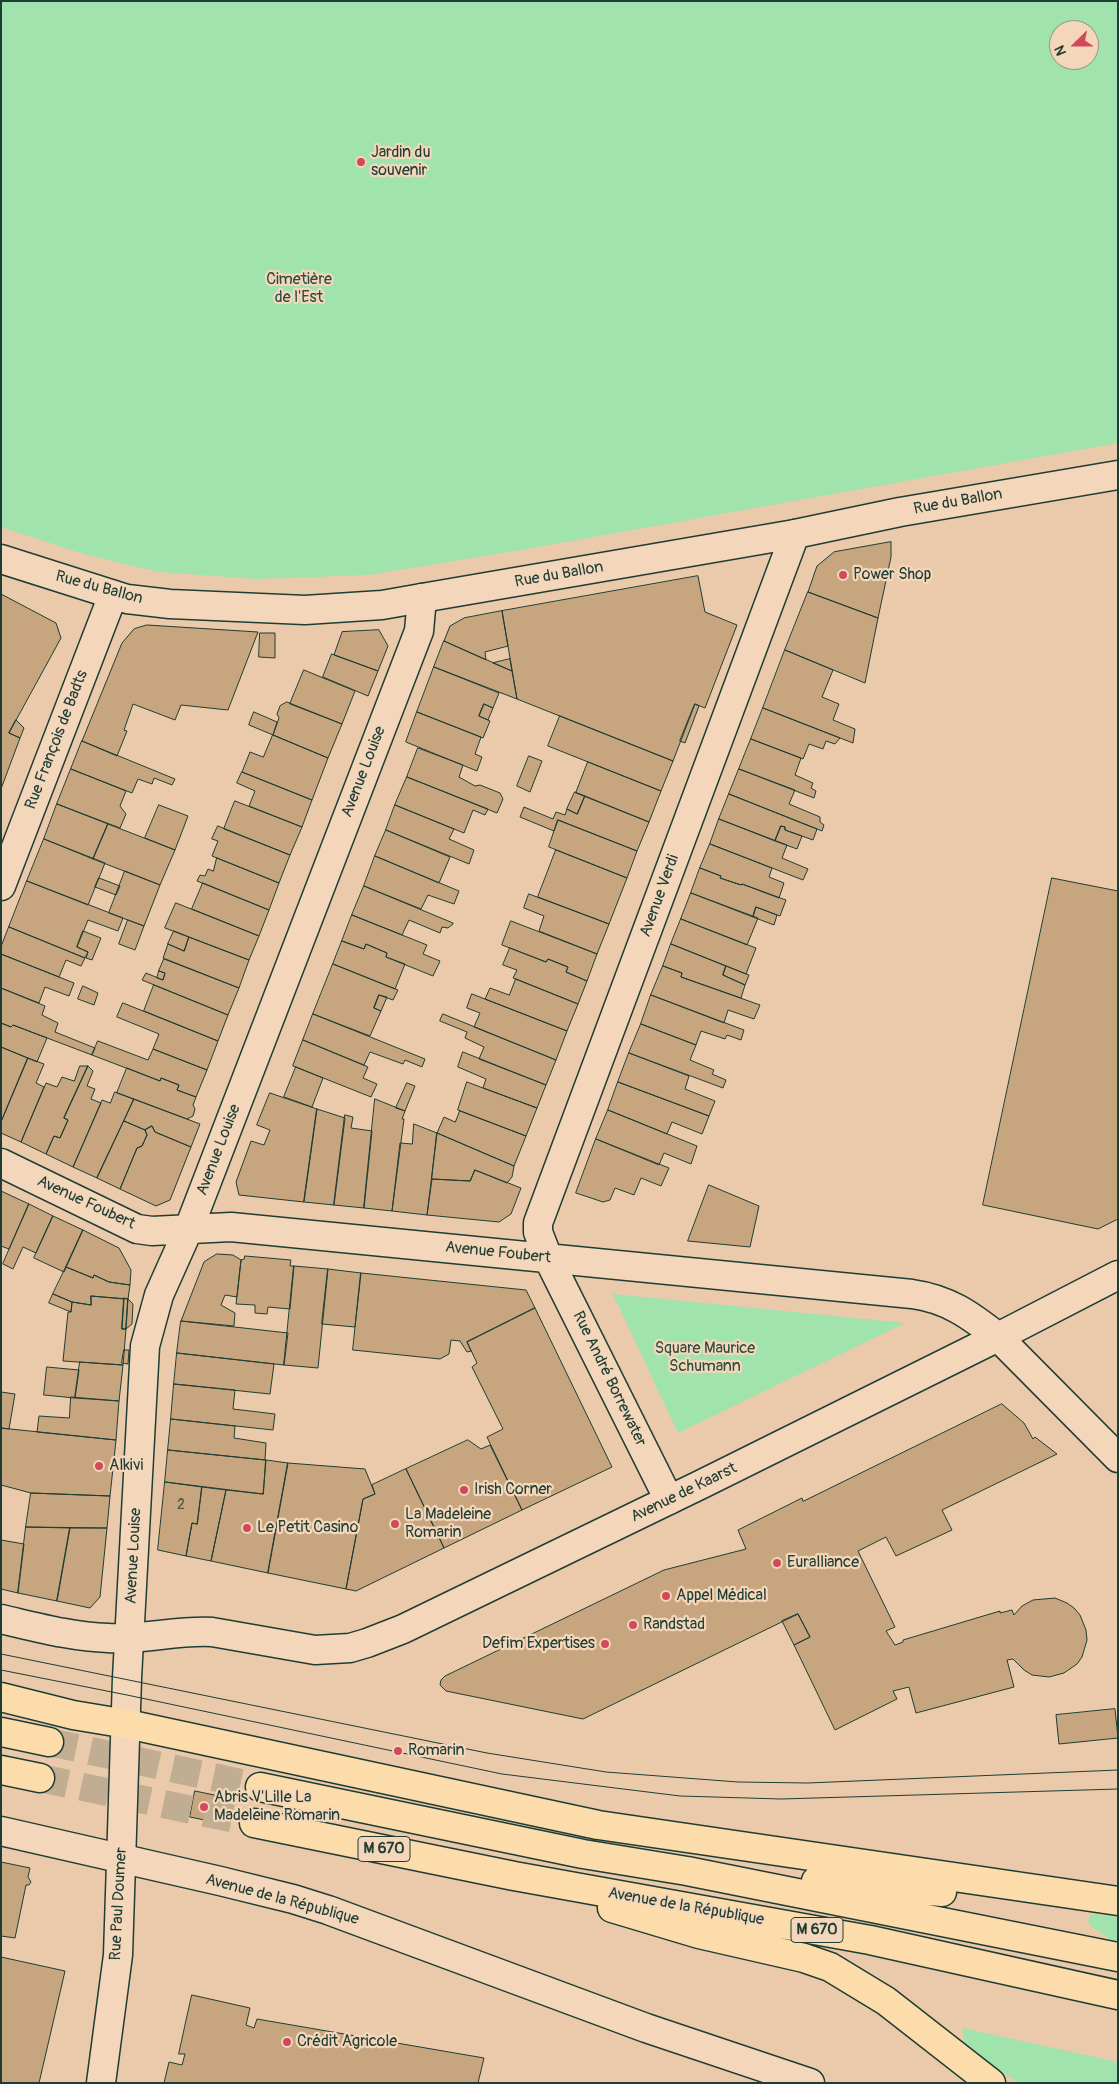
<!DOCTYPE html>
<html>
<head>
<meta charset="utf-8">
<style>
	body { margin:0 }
	#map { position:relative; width:1119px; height:2084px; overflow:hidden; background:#eacaaa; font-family:Pangolin,sans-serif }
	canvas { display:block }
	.frame { position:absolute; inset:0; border:2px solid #1f3d34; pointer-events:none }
	.north { position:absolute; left:1049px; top:20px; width:50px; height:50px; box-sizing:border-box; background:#f4d7ba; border:1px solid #9f9984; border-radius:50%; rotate:248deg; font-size:14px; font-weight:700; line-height:20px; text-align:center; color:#1f3d34 }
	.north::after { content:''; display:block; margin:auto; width:18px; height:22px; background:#d1495b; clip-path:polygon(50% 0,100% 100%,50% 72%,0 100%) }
</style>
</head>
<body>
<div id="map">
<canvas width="1119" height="2084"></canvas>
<div class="frame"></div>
<div class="north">N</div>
</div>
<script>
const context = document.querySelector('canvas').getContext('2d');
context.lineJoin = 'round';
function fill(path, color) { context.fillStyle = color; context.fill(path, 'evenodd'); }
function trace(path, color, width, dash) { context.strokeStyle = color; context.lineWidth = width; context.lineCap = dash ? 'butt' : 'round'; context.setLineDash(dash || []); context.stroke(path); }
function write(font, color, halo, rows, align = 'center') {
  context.font = font + ' Pangolin,sans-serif'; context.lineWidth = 4.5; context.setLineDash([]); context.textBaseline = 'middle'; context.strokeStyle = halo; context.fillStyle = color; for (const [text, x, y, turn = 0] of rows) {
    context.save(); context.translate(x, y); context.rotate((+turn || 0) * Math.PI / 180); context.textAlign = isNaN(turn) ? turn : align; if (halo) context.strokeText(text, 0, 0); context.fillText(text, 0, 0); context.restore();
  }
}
fill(new Path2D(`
	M1,1H1118V443L515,551L368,575L256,579L158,572L87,555L1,527ZM1059,30H1089V60H1059Z
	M613,1294L905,1323L678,1433Z
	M1093,1914L1118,1917V1944L1090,1926L1088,1921L1090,1916Z
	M962,2028L1118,2062V2083H1019L965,2048Z`), '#a0e3ad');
const building = new Path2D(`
	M891,542V557L878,618L808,592L817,566L834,552Z
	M698,576L705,612L737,625L705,708L695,704L673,761L517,699L502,611Z
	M808,592L878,618L865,683L785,650Z
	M1,594L56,623L61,638L9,733L20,738L1,789Z
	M502,611L508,646L485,652L486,660L444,641L450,626L464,618Z
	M147,625L258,632L228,710L181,705L175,720L133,704L124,730L127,731L117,756L82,741L122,643L134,629Z
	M379,630L388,646L378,671L334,655L342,632Z
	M260,633H275V658L259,657Z
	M444,641L512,671L517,699L434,667Z
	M785,650L833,670L822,697L839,704L833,720L855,729L853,743L763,708Z
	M332,654L378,671L368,696L323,677Z
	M510,659L512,671L493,663Z
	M434,667L499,693L493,708L484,704L479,716L490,721L483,738L417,712Z
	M304,670L355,691L342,724L290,704Z
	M287,702L342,724L328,758L273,735L279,718L277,714L280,706Z
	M484,704L493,708L488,720L479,716Z
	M695,704L699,706L685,743L680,741Z
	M763,708L840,738L835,744L826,741L823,749L809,744L803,759L751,739Z
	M254,712L277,722L273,735L249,725Z
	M417,712L481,737L475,754L482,757L477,771L406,742Z
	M560,716L673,761L661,791L548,746Z
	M16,720L24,728L20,738L9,733Z
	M273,735L328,758L312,800L242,772L250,752L263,757Z
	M751,739L801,758L795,775L813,783L811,788L816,791L814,798L739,769Z
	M82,741L175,779L172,785L154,778L152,784L138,779L132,793L71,769Z
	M418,748L463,765L459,777L475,786L480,785L500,793L503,799L497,813L407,777Z
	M529,756L542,761L530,792L517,786Z
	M588,762L661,791L649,822L576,793Z
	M71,769L126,791L120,806L126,814L120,828L57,804Z
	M739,769L795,790L789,804L820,817V822L824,825L822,831L729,794Z
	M242,772L312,800L302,827L249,806L255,791L237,783Z
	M407,777L488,809L485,815L473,810L464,833L395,805Z
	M575,792L585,796L577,814L567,809Z
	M729,794L817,829L813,840L785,830V827L781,826L775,841L719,819Z
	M585,796L649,822L637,851L558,820L554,831L520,817L524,807L553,819L556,812L565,815L567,809L577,814Z
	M235,801L302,827L290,855L224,829Z
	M57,804L108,824L93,859L44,839Z
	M159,805L188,816L175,850L145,838Z
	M395,805L454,829L449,839L474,850L469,864L386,830Z
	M719,819L787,845L782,858L808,869L803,880L710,844Z
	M558,820L637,851L627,878L549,847Z
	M108,824L175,850L160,885L93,859Z
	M218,826L290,855L279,883L212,856L218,841L212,839Z
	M781,826L785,827V830L802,836L797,849L775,841Z
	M386,830L450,857L439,883L375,856Z
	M44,839L105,863L88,905L27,881Z
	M710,844L772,868L769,877L784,883L779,898L742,884L741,885L720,878L721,876L700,868Z
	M556,850L627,878L609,924L538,897Z
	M375,856L459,891L454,904L428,895L421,909L364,886Z
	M217,858L279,883L269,910L197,881L200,875L205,876L208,869L213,871Z
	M700,868L721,876L720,878L741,885L742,884L786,900L780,916L756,907L753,917L691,893Z
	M125,871L160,885L144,926L109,913Z
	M99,878L120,886L116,895L95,887Z
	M1052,878L1118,891V1219L1098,1229L983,1205Z
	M27,881L123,918L118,931L88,920L77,947L88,952L85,958L9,927Z
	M203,883L269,910L259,936L192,909Z
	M364,886L453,923V924L448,928L442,927L440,933L409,920L402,935L352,915Z
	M691,893L758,918L747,945L681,919Z
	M529,894L609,924L597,954L539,931L544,916L524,908Z
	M176,903L259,936L249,960L165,928Z
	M756,907L777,915L774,925L753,917Z
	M352,915L427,945L423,954L440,961L433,976L386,957L387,953L366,944L364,949L342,941Z
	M681,919L756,948L746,974L671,944Z
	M128,920L144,926L135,950L119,944Z
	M511,921L597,954L587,981L566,972L568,967L548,959L546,962L502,945Z
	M9,927L85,958L81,966L66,960L59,977L1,954V947Z
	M83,931L101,938L92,960L86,958L88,952L77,947Z
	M174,931L189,937L184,951L168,944Z
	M189,937L249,960L239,988L163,958L168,944L184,951Z
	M342,941L364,949L366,944L387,953L386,957L405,964L395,989L333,964Z
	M671,944L726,966L723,975L745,985L741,998L681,977L682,973L663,966Z
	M510,948L546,962L548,959L568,967L566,972L587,981L578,1004L513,978L517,970L503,965Z
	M1,954L74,983L69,996L45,987L39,1003L1,988Z
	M164,959L239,988L228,1015L142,980L146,973L163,980L165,973L159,971Z
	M333,964L398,990L393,1000L379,995L374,1008L381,1011L370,1036L313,1014Z
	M663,966L682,973L681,977L760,1005L754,1019L728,1010L724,1023L651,995Z
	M726,966L749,975L745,985L723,975Z
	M159,971L165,973L163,980L157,978Z
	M516,979L578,1004L567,1031L485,999L490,988L509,995Z
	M154,985L228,1015L218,1041L144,1011Z
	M83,986L98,993L94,1005L78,999Z
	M1,988L45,1006L42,1015L58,1023L55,1032L95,1048L92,1055L13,1025L11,1027L1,1023Z
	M472,994L567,1031L556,1060L474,1027L480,1013L467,1008Z
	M379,995L387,997L381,1011L374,1008Z
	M651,995L744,1030L741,1040L727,1035L725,1039L701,1031L696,1045L641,1024Z
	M123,1003L218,1041L207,1070L153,1049L159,1034L117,1017Z
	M313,1014L425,1059L422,1067L405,1060L403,1064L370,1052L364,1065L303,1040Z
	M443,1014L556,1060L546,1085L479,1059L484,1047L465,1038L467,1032L440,1021Z
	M1,1023L11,1027L13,1025L47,1038L37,1062L1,1047Z
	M641,1024L696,1045L690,1060L714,1070L712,1074L726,1080L723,1088L629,1053Z
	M303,1040L368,1067L363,1078L377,1084L371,1097L293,1066Z
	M98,1041L148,1060L153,1049L207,1070L196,1097L177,1090L179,1085L161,1078L160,1081L92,1055Z
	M1,1047L28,1058L1,1122Z
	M463,1052L546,1085L537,1108L483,1088L486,1079L458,1067Z
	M629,1053L689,1076L685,1089L715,1101L709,1116L618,1082Z
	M28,1058L44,1064L36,1083L44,1087L21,1142L1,1133V1122Z
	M80,1066H88L64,1118L68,1120L60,1138L54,1136L46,1154L21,1142L46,1083L57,1087L62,1077L74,1081Z
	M88,1066L93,1071L87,1086L95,1089L91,1099L101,1103L73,1167L46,1154L54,1136L60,1138L68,1120L64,1118Z
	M296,1067L323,1078L312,1107L284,1097Z
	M127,1068L160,1081L161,1078L179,1085L177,1090L196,1097L193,1105L195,1109L193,1116L187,1119L117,1093Z
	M467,1082L537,1108L526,1136L458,1110Z
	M618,1082L709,1116L702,1134L672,1122L667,1134L608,1110Z
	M407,1083L415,1086L405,1111L396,1108Z
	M115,1092L134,1099L97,1178L73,1167L102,1100L110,1103Z
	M270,1093L317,1109L304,1202L239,1195L236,1182L251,1141L264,1145L270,1130L257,1125Z
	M134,1099L200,1124L191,1147L155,1132L152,1126L145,1130L124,1121Z
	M375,1099L405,1111L402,1119H404L392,1211L364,1208Z
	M317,1109L345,1118L334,1205L304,1202Z
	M608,1110L697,1146L691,1164L664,1153L659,1165L596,1139Z
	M460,1111L526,1136L514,1166L437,1133L444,1117L455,1122Z
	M345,1115L353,1117L351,1128L372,1131L364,1208L334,1205Z
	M124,1121L145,1130L147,1135L142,1146L137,1148L120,1189L97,1178Z
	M414,1124L437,1133L427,1215L392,1211L400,1143L412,1144Z
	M152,1126L155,1132L191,1147L170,1200L156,1206L120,1189L137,1148L142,1146L147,1135L145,1130Z
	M437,1133L514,1166L512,1177L507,1183L475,1170L470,1181L432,1179Z
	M596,1139L669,1168L661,1186L641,1178L634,1195L615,1188L610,1200L603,1202L576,1193Z
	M475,1170L521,1188L511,1214L499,1222L427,1215L432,1179L470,1181Z
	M709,1185L759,1206L750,1247L688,1241Z
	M1,1191L29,1204L9,1249L1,1246Z
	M29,1204L53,1216L36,1253L23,1247L13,1269L3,1264Z
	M53,1216L83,1230L64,1272L34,1258Z
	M83,1230L119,1248L131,1270L130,1285L109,1282L94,1275L93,1278L66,1267Z
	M217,1254L233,1255L241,1260L237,1297L225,1295L221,1305L235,1313L234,1326L181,1321L204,1262Z
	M245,1256L291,1260L290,1266H294L290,1309L268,1307L267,1314L255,1313V1305L236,1304L241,1260L244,1259Z
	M294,1266L328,1269L318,1368L284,1365Z
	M66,1267L93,1278L94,1275L109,1282L130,1285L128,1299L91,1296V1305L72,1302L53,1294Z
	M328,1269L361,1273L355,1327L322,1324Z
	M361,1273L526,1290L535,1308L467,1342L471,1351L467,1352L460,1341L451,1340L449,1354L440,1359L353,1350Z
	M53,1294L72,1302L71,1312L49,1303Z
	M91,1296L124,1299L122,1329H126L123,1365L63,1361L68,1312H71L72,1302L91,1305Z
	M124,1298L128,1299L126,1329H122Z
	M128,1299L133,1304L132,1324L126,1329Z
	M535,1308L612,1467L522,1510L487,1437L503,1429L472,1367L477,1363L467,1342Z
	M181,1321L288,1333L284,1365L177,1353Z
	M124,1350H129L128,1364L122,1363Z
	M177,1353L274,1364L270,1394L174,1384Z
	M80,1362L123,1365L119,1401L75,1398Z
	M47,1367L79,1370L75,1398L44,1395Z
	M174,1384L235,1390L233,1409L275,1414L273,1430L171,1419Z
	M1,1392L15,1394L9,1429L1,1428Z
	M71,1397L119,1401L116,1440L37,1432L39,1416L69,1418Z
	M1002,1404L1024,1423L1033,1439L1035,1437L1057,1454L942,1510L952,1530L896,1556L886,1537L858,1551L895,1627L886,1631L895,1645L903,1642V1640L1000,1611V1613L1012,1610L1014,1615L1022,1606L1033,1600L1055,1598L1067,1603L1074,1608L1080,1615L1086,1630L1087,1640L1082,1657L1077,1664L1064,1673L1049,1677L1032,1675L1024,1670L1013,1659L1007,1660L1014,1687L916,1713L909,1687L893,1691L897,1699L835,1730L794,1645L810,1637L798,1614L583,1719L446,1691L440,1685L441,1680L445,1676L664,1570L746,1549L738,1530L802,1498L803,1501Z
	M171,1419L235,1426L234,1438L266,1443L265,1460L168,1450Z
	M1,1428L116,1440L110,1496L31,1493L1,1485Z
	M468,1440L481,1449L490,1445L522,1510L444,1548L406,1469Z
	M168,1450L266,1460L263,1494L165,1482Z
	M266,1460L288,1463L268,1573L211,1561L226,1490L263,1494Z
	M288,1463L365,1469L375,1494L363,1499L346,1589L268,1573Z
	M406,1469L444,1548L356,1591L346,1589L363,1499L375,1494L372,1485Z
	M165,1482L202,1487L197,1524L192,1523L186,1556L158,1550Z
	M202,1487L226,1490L211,1561L186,1556L192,1523L197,1524Z
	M31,1493L110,1496L107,1528L26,1527Z
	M26,1527L70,1528L57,1601L18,1593Z
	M70,1528H107L100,1597L90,1608L57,1601Z
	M1,1540L24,1544L18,1593L1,1589Z
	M798,1614L810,1637L794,1645L782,1621Z
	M1115,1709L1118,1738L1059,1744L1056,1715Z
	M195,1791L219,1796L214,1822L190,1817Z
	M1,1862L30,1868L28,1877L31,1882L29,1885H26L15,1938L1,1936Z
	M1,1957L65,1971L39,2083H1Z
	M192,1995L250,2008L246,2025L254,2028L257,2019L484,2058L478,2083H164L169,2062L182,2065L185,2054H179Z`);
fill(building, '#c7a57e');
trace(building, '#1f3d34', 1);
trace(new Path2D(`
	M49,1742L260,1787
	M40,1778L254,1823`), '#c1ae92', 28, [28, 14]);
const minor = new Path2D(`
	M1,886L113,595
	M1,1163L137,1229L152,1231L231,1227L912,1294C948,1299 970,1315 998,1337L1118,1275
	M669,1500L548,1258L538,1232V1223L795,534
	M101,2083L118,1955L127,1678L145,1346L159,1295L189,1228L419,631L422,598`);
const tertiary = new Path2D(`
	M1,559L127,599L170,604L305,610L382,605L422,598L795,534L900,512L1118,475
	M1,1619C36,1627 72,1637 108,1638C143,1640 177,1630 212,1632L315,1650L350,1648L367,1643L403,1629L702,1484L998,1337L1118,1458
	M1,1831L220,1881L293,1899L328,1910L646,2028L810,2083`);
const primary = new Path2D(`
	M1,1697L73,1715L127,1724L598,1825L1118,1901
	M1,1732L49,1742
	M1,1770L40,1778
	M260,1787L583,1854L687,1871L1118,1957
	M254,1823L514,1876L870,1940L1118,1995
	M816,1881L942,1892
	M612,1908L699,1934L804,1958L830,1967L886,2001L991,2083`);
trace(minor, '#1f3d34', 31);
trace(tertiary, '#1f3d34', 31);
trace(primary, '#1f3d34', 31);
trace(minor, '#f4d7ba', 28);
trace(tertiary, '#f4d7ba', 28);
trace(primary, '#fddcac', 28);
trace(new Path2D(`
	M1,1654L487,1753L606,1772L738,1782L808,1783L1118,1770
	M1,1670L127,1695L502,1774L680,1796L781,1799L1118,1789`), '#1f3d34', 1);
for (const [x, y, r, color] of [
	[361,162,5,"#d1495b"],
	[843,575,5,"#d1495b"],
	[99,1466,5,"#d1495b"],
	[464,1490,5,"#d1495b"],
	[395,1524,5,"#d1495b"],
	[247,1528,5,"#d1495b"],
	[777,1563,5,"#d1495b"],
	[666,1596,5,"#d1495b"],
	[633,1625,5,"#d1495b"],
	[605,1644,5,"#d1495b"],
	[398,1751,5,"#d1495b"],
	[204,1807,5,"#d1495b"],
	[287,2042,5,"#d1495b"]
]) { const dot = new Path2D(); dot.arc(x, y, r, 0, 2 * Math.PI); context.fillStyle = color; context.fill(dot); trace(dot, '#f4d7ba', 2); }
write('14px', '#495746', null, [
	["2",181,1505]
]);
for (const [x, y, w] of [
	[384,1849,52],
	[817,1930,52]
]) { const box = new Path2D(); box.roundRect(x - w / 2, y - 12.5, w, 25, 4); context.fillStyle = '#f4d7ba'; context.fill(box); trace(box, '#1f3d34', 1); }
write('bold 15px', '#1f3d34', null, [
	["M 670",384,1849],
	["M 670",817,1930]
]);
write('16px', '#1f3d34', '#f4d7ba', [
	["Jardin du",371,153],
	["souvenir",371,171],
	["Power Shop",853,575],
	["Alkivi",109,1466],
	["Irish Corner",474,1490],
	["La Madeleine",405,1515],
	["Romarin",405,1533],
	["Le Petit Casino",257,1528],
	["Euralliance",787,1563],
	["Appel Médical",676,1596],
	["Randstad",643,1625],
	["Defim Expertises",595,1644,"right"],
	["Romarin",408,1751],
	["Abris V'Lille La",214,1798],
	["Madeleine Romarin",214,1816],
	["Crédit Agricole",297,2042]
], 'left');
write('16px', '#2c4e40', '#f4d7ba', [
	["Cimetière",299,280],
	["de l'Est",299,298],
	["Square Maurice",705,1349],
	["Schumann",705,1367]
]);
write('16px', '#1f3d34', '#f4d7ba', [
	["Rue du Ballon",958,502,-10],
	["Rue du Ballon",559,575,-10],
	["Rue du Ballon",99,588,15],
	["Rue François de Badts",57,740,-69],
	["Avenue Louise",364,772,-69],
	["Avenue Verdi",660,896,-70],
	["Avenue Louise",219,1150,-69],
	["Avenue Foubert",86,1203,25],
	["Avenue Foubert",498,1253,6],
	["Rue André Borrewater",609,1379,64],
	["Avenue de Kaarst",684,1493,-26],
	["Avenue Louise",134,1556,-87],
	["Avenue de la République",282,1900,15],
	["Rue Paul Doumer",119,1904,-87],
	["Avenue de la République",686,1907,10]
]);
</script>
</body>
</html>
